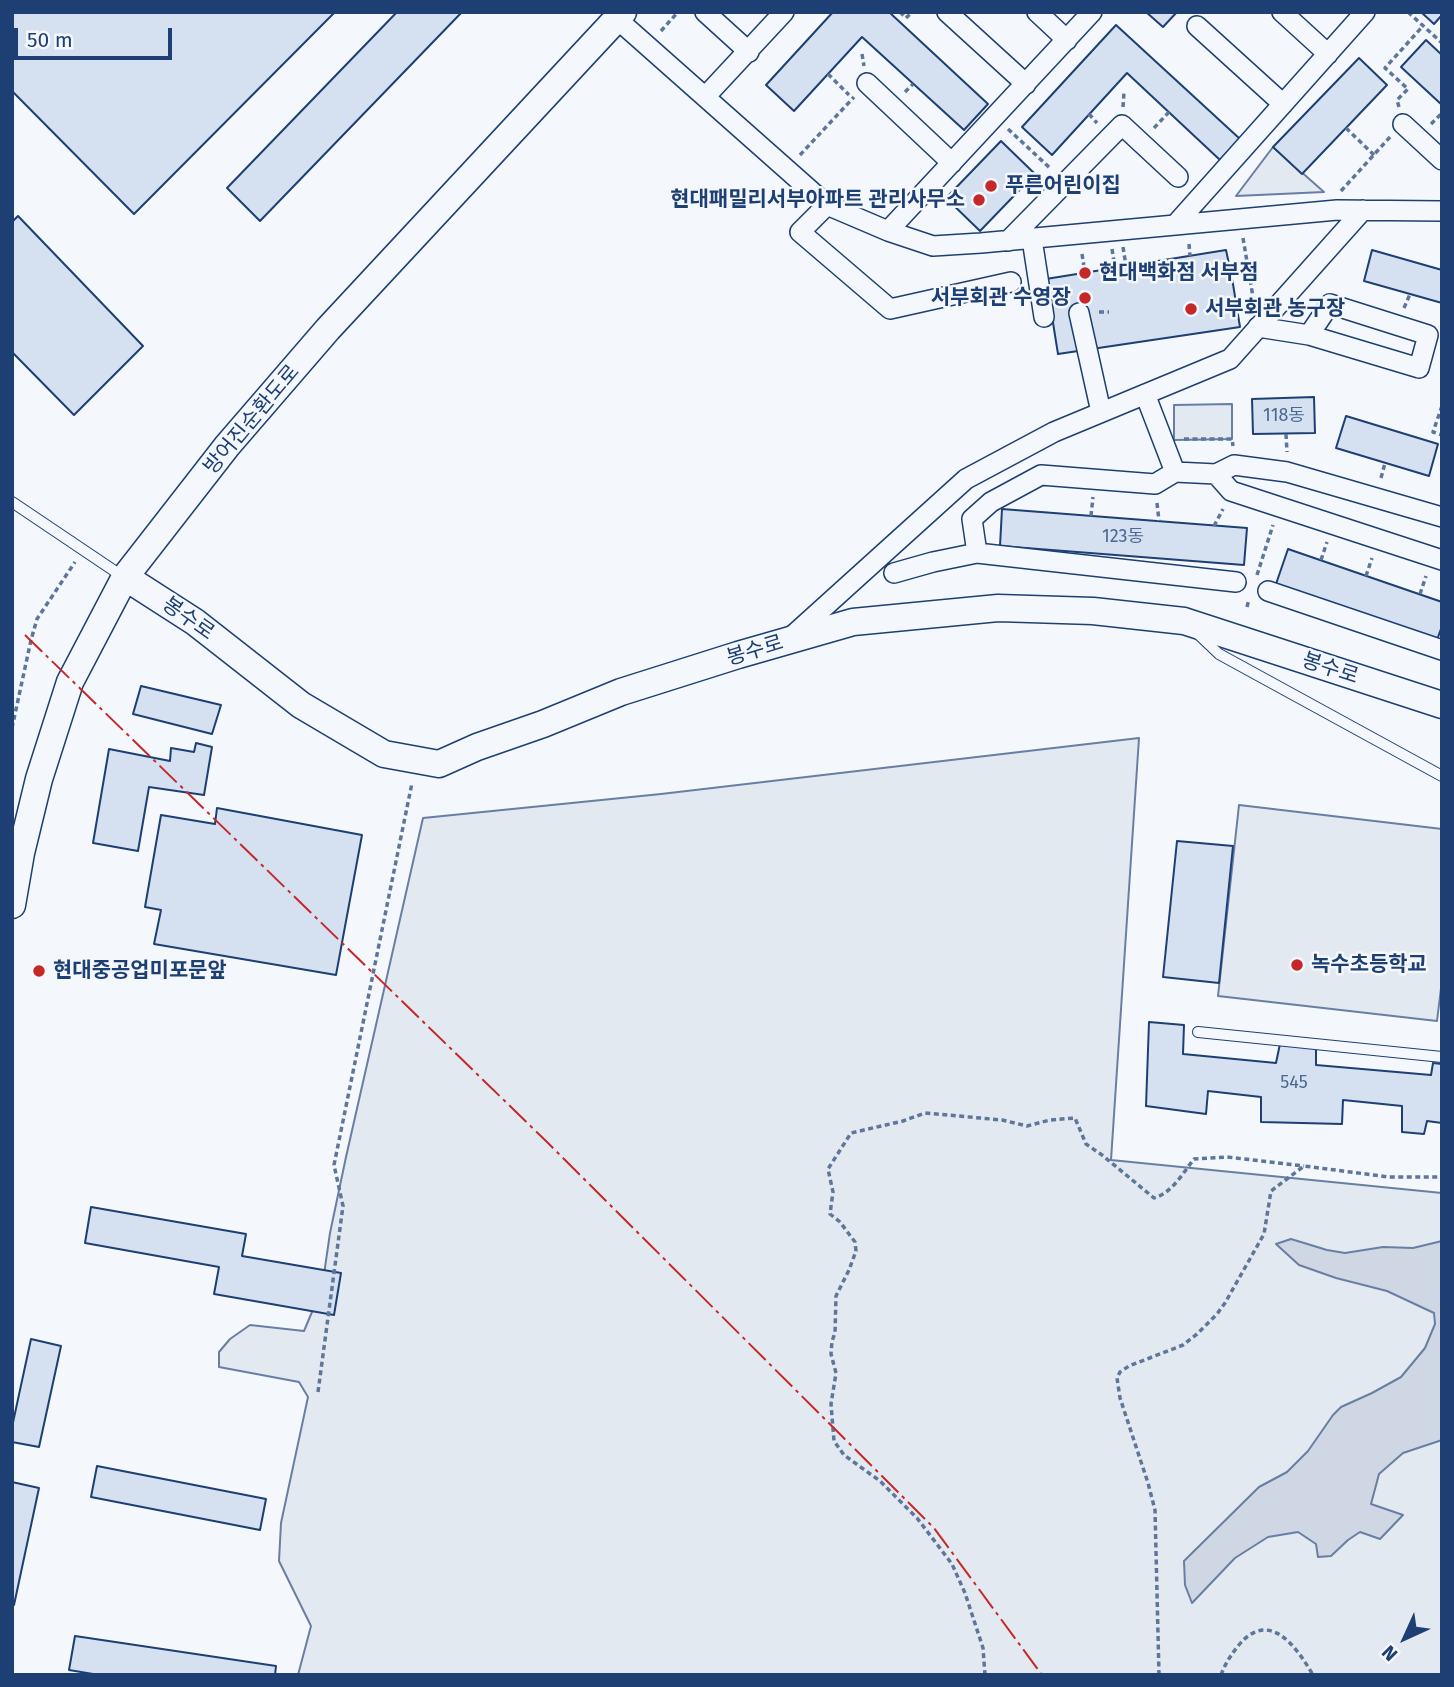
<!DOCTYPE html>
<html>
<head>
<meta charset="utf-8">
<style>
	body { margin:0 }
	#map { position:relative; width:1454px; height:1687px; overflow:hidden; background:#f4f7fb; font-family:"Fira Sans",sans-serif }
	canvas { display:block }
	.frame { position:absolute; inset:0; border:14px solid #1d3f73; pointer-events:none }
	.north { position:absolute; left:1370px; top:1603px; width:70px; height:70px; -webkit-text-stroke:5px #f4f7fb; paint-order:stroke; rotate:225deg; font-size:19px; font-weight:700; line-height:28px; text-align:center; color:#1d3f73 }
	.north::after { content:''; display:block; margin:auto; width:24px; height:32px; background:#1d3f73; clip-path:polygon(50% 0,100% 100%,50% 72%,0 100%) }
	.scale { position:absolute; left:14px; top:28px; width:158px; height:32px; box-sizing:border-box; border:4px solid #1d3f73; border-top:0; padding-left:9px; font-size:21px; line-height:24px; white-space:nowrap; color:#1d3f73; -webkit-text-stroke:5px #f4f7fb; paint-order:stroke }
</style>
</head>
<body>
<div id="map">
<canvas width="1454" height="1687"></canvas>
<div class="frame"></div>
<div class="north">N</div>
<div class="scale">50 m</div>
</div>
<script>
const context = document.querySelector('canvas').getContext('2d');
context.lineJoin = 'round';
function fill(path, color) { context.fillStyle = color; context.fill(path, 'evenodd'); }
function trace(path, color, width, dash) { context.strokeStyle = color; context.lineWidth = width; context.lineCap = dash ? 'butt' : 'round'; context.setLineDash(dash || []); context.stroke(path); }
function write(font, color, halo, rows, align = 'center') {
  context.font = font + ' "Fira Sans","Noto Sans KR",sans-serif'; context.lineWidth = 5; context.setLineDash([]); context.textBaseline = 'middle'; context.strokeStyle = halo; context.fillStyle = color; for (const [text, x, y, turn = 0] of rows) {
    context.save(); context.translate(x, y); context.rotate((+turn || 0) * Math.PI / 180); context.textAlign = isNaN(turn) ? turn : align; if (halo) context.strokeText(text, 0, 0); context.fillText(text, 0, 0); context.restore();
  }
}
const green = new Path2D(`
	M1273,147L1324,192L1236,196Z
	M1232,404V439L1174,440V405Z
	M1139,738L1111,1160L1442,1193V1675H298L311,1626L279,1561L281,1523L308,1397L299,1382L219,1367V1352L230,1339L250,1325L304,1331L322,1288L330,1233L346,1157L423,818L661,794Z
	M1239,805L1442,829V980L1437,1021L1218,996Z`);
fill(green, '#e3e9f0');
trace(green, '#687fa3', 2);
const water = new Path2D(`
	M1291,1239L1327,1250L1345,1253L1383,1247L1413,1248L1442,1241V1440L1403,1453L1379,1474L1371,1504L1403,1515L1380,1539L1360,1532L1348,1540L1331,1556L1318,1557L1316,1544L1298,1532L1268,1537L1235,1558L1192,1603L1185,1585L1184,1561L1259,1487L1287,1472L1308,1451L1333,1415L1341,1407L1372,1393L1401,1377L1425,1348L1435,1324L1434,1313L1387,1291L1336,1278L1299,1265L1276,1244Z`);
fill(water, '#cfd7e4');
trace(water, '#687fa3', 2);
const building = new Path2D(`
	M12,12H335L134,214L12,91Z
	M397,12H462L260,221L227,188Z
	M833,12H889L988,104L964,130L862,37L794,111L766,85Z
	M1146,12H1177L1163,27Z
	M1421,12H1442V15L1434,24Z
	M1116,25L1240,139L1220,160L1127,73L1052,155L1022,127Z
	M1426,40L1442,55V105L1401,67Z
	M1359,58L1387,85L1302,174L1273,147Z
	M1001,141L1035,174L980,231L946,198Z
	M18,216L143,346L74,415L12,352V222Z
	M1226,250L1232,278L1240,327L1058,354L1046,279Z
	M1372,250L1442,270V303L1364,281Z
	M1314,397L1315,433L1253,434L1252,399Z
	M1346,416L1438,444L1429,476L1336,448Z
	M1002,509L1247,528L1244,565L1000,546Z
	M1288,549L1442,602V626L1437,640L1276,584Z
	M141,686L221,705L212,734L133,714Z
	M196,743L212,747L204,795L149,787L138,851L93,843L109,749L170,761L171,748L194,752Z
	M217,808L362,835L336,975L154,944L161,910L145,907L161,815L215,824Z
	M1177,841L1233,846L1219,983L1163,977Z
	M1149,1022L1184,1025L1183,1054L1276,1063L1281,1039L1316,1041V1065L1431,1075L1433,1063L1442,1064V1123L1427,1121L1424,1134L1402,1132V1106L1343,1100L1342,1124L1261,1122V1097L1208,1091L1206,1114L1146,1106Z
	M91,1207L246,1234L242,1256L341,1273L334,1315L214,1294L219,1267L85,1243Z
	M31,1339L61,1346L39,1447L12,1442V1427Z
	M97,1466L266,1499L260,1530L91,1497Z
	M12,1482L39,1488L14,1605H12Z
	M75,1636L276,1666L275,1675H99L69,1670Z`);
fill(building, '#d5e0f0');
trace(building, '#1d3f73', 2);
const service = new Path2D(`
	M12,502L122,576
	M1198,634L1219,654L1442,776
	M1198,1032L1442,1057`);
const minor = new Path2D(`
	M705,12L749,52
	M947,12L1026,84
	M1037,12L1067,40
	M1282,12L1328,54
	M617,19L827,205L888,231L933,246L981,243L1337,210L1442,211
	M1197,26L1283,104
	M867,83L952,163
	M705,97L784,12
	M1403,124L1442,160
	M827,205L800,232L890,309L1011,282
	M1175,225L1365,12
	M888,231L1092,12
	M1032,239L1044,317
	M1008,241L1122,125L1178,177
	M1330,304L1428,335L1419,368L1309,335Z
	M1079,313L1101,412
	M1258,327L1309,335
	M1145,394L1175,472L1216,474
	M1442,517L1287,472L1234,465L1216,474L1231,491L1442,560
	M977,553L1236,582
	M894,573L933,562L977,553L972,519L991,502L1041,475L1155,484L1175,472
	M1268,591L1442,650
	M790,638L966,479L1054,432L1230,359L1363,210`);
const secondary = new Path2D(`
	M125,577L195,622L301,705L384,754L439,764L477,747L543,724L621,692L738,655L853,622L998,608L1093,611L1184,621L1442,705
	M12,905L21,853L39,779L70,682L125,577L227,446L328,329L623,12`);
trace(service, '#1d3f73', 12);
trace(minor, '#1d3f73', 22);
trace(secondary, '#1d3f73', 29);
trace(new Path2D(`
	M900,12L906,18L912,12
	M1408,12L1442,43
	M661,31L678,12
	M862,54L864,66
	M828,74L849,95
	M905,92L913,84
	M1123,107L1124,92
	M1399,107L1397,100L1408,89L1385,68L1423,26
	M1089,114L1097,123
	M1431,124L1442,113
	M1154,128L1169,112
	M1346,128L1374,155
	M1008,129L1051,169
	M800,155L854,97
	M1341,191L1390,137
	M1243,238L1254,303
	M1189,244L1190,256
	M1123,247L1126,266
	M1112,249L1115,268
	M1082,254L1085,273
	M1404,308L1410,294
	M1099,312H1109
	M1442,406L1433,432L1442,435
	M1286,434L1287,452
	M1184,439H1232L1233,446
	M1381,478L1385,463
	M1157,503L1159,521
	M1091,516L1093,497
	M1214,526L1223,509
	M1321,560L1327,542
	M1257,575L1273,525
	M1366,576L1372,558
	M1420,594L1426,576
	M1247,607L1249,599
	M12,728L31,640L37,619L75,562
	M318,1392L343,1206L334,1165L412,783
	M985,1675L983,1648L965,1593L952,1564L917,1518L880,1481L844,1455L834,1441L831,1404L836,1373L831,1354L832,1341L835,1333L836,1296L849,1270L856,1251L855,1242L840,1222L830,1214L833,1192L828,1169L851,1133L903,1121L925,1113L1002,1120L1027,1126L1050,1120L1075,1118L1086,1144L1102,1155L1154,1198C1172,1193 1183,1173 1194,1159L1227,1157L1304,1166
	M1159,1675L1155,1510L1148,1483L1120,1398L1117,1378L1120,1372L1129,1366L1183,1345L1197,1334L1217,1314L1225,1303L1264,1234L1271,1191L1304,1166L1389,1177H1442
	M1221,1675C1225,1664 1231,1655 1238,1646C1269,1608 1296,1646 1313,1675`), '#5e769c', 3.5, [5, 3.5]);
trace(service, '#f4f7fb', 10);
trace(minor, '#f4f7fb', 19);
trace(secondary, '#f4f7fb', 26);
trace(new Path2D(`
	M25,635L547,1142L934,1528L1042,1675`), '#c62828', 2, [24, 5, 3.5, 5]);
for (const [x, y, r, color] of [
	[991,186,7,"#c62828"],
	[979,200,7,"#c62828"],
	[1085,273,7,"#c62828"],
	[1085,298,7,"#c62828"],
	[1191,309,7,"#c62828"],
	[1297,965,7,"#c62828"],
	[39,971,7,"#c62828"]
]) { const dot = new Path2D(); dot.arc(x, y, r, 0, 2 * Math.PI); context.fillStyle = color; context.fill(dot); trace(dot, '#f4f7fb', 2.5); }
write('18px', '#4b6792', null, [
	["118동",1284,416],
	["123동",1123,537],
	["545",1294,1083]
]);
write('bold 21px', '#1d3f73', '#f4f7fb', [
	["푸른어린이집",1005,186],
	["현대패밀리서부아파트 관리사무소",965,200,"right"],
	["현대백화점 서부점",1099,273],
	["서부회관 수영장",1071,298,"right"],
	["서부회관 농구장",1205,309],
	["녹수초등학교",1311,965],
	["현대중공업미포문앞",53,971]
], 'left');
write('21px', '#1d3f73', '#f4f7fb', [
	["방어진순환도로",252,420,-50],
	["봉수로",188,619,35],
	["봉수로",755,651,-17],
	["봉수로",1330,669,18]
]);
</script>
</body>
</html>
